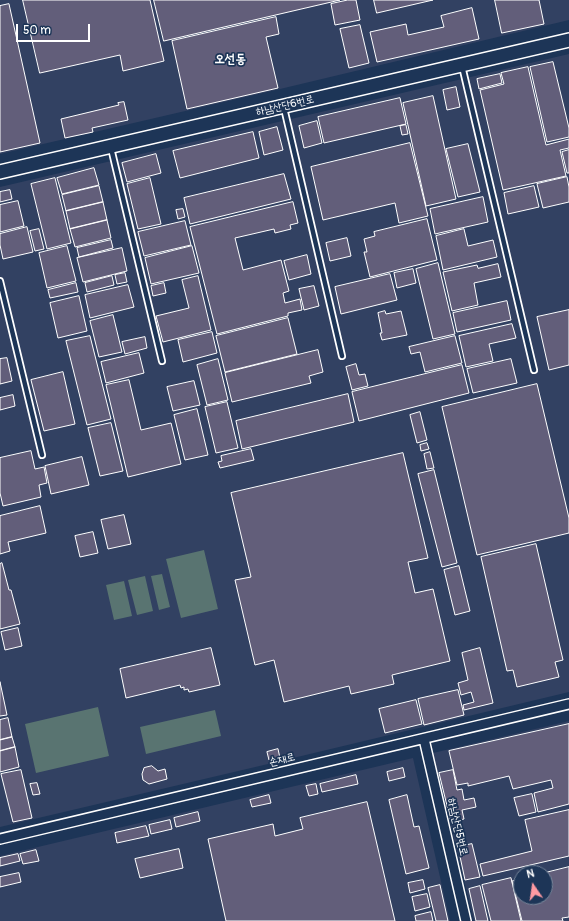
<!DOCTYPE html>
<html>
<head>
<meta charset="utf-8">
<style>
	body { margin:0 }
	#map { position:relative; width:569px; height:921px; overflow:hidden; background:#1d3557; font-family:Pangolin,sans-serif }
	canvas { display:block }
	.north { position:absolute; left:513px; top:865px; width:40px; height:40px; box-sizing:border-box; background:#1d3557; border:1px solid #77869a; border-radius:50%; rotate:347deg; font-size:11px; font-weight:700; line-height:16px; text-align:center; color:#fff }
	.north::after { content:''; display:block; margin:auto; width:14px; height:18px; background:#ff9aa2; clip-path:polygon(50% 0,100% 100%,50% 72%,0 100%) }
	.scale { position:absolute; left:16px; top:24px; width:74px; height:18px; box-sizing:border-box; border:2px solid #fff; border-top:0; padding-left:5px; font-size:12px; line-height:14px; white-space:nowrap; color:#fff; -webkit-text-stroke:3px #1d3557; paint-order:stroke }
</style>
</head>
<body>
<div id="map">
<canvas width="569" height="921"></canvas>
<div class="north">N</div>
<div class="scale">50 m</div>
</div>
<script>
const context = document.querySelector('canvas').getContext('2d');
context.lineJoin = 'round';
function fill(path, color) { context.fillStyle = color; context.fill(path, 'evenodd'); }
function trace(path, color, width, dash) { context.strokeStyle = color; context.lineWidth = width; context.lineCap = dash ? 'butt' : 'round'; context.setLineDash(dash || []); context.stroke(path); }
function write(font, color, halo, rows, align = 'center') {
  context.font = font + ' Pangolin,"Poor Story",sans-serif'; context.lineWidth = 3.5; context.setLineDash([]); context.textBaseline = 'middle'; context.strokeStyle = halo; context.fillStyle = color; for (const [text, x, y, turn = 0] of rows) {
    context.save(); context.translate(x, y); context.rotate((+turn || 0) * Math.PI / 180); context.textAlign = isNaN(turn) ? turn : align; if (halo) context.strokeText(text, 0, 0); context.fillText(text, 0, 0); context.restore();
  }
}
fill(new Path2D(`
	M0,0H569V20L280,89L0,154Z
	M569,54V692L268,764L0,827V187Z
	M569,721V921H474L433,753ZM521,873H545V897H521Z
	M413,758L450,921H0V856Z`), '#324162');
fill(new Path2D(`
	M204,550L218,609L181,618L166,559Z
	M162,574L170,607L159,610L151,576Z
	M145,576L153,611L137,615L128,580Z
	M124,581L132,616L114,620L106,585Z
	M98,707L109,756L36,773L25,724Z
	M215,710L221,736L146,754L140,727Z`), '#597471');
const building = new Path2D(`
	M23,0H150L164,61L123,71L120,55L40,73Z
	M154,0H340L164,41Z
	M348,0H356L360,20L335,25L331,4Z
	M374,0H433L377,13Z
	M495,0H539L544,24L502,33Z
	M9,4L40,143L0,152V6Z
	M472,8L479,39L377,62L370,32L406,24L408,35L444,27L441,16Z
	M276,17L279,34L266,37L278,88L187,109L172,41Z
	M360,25L369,63L349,68L340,29Z
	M553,62L569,128V137L547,142L530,67Z
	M528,67L546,145L569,139V148L560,150L566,176L503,190L480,90L504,84L501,73Z
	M500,74L502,83L479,89L477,79Z
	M456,87L460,107L447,110L443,90Z
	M433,96L456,199L426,206L403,103Z
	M400,98L406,124L324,143L318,117Z
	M124,102L128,120L92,128L93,132L65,138L61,119L119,105L118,103Z
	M317,121L322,143L304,148L299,126Z
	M406,125L408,134L402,135L400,126Z
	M277,127L283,150L264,155L259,132Z
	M253,132L259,158L180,178L173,151Z
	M410,143L428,216L399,223L395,203L323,220L311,167Z
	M468,144L480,192L458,197L446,149Z
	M569,150V173H567L562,152Z
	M156,154L161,173L127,182L122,163Z
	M94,168L99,185L62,194L57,178Z
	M284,174L291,199L190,224L184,198Z
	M567,177L569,187V202L543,208L537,184Z
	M55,178L71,243L47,249L31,184Z
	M150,178L161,224L138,229L127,184Z
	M99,186L103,202L66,211L62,195Z
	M534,186L539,207L508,214L504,193Z
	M10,190L12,199L0,202V192Z
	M483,197L488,222L435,234L430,209Z
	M18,201L24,226L0,232V205Z
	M103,202L107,220L70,229L66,211Z
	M293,202L298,223L290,225L291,229L275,233L274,229L235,238L243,270L281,260L289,291L283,293L285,303L300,299L302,310L288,313V316L217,334L190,227Z
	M183,209L185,217L178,219L176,210Z
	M427,219L437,260L370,277L364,252H367L364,239L375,236L374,232Z
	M107,220L111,238L75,247L70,229Z
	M185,221L191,245L144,256L138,232Z
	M27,227L33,252L3,259L0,245V234Z
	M39,229L44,249L35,251L30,231Z
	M464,229L468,246L493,240L497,257L443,270L436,236Z
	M347,238L351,256L330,261L326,243Z
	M111,240L113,248L79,257L77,248Z
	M67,246L76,281L47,288L39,253Z
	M192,246L199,273L151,284L145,258Z
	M122,248L127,271L83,282L77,258Z
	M307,255L311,274L289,280L284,261Z
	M438,263L455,334L433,339L416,269Z
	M498,264L501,277L474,283L478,305L452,311L443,272L477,265L478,268Z
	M413,269L416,283L397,288L394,273Z
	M125,273L127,282L117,284L115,275Z
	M390,274L397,300L341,314L335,287Z
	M112,276L114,285L87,292L85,283Z
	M198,276L211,330L163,342L156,316L189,308L182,280Z
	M76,283L78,292L50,298L48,290Z
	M164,283L166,293L153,296L151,286Z
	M128,285L134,307L90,318L85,295Z
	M314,286L319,306L304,310L299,289Z
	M79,296L87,331L58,338L50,303Z
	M507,301L511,320L457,332L453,313Z
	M569,310V365L549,370L537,317Z
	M385,311L386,314L401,311L407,335L382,340L380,333H382L378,313Z
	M113,315L122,352L99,357L90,321Z
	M288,318L297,354L225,372L216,336Z
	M512,324L516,338L489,344L493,361L466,367L459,336Z
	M212,332L217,353L183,362L178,340Z
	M90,336L111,419L87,425L66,341Z
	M455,336L462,363L425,372L420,352L411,354L409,347Z
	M145,337L147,348L125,354L122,342Z
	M318,350L323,372L309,376L311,383L232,402L225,373Z
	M139,353L144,373L106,383L101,362Z
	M7,358L12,381L0,384V359Z
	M218,359L228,400L207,405L197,365Z
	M511,359L517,383L473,393L467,369Z
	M356,364L359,375L365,374L368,386L352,390L346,367Z
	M462,365L469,393L359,421L352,392Z
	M63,372L75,424L44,431L31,380Z
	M129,380L141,430L171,423L181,464L128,477L106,385Z
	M194,381L200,405L173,411L167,387Z
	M537,384L569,518V533L477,555L442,407Z
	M348,394L354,422L242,449L236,421Z
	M13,395L15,406L0,410V398Z
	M227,402L238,448L216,453L205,407Z
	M197,409L208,455L185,460L174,415Z
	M420,412L427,440L417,443L410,415Z
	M111,423L123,471L100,476L88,428Z
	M427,443L429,449L421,451L420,445Z
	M251,449L254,460L220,468L218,462L222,461L221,456Z
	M31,451L35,469L44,467L47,483L39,485L41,497L3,506L0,493V458Z
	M430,452L434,468L427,469L424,454Z
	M403,453L428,558L408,562L415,593L433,589L450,661L392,675L394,684L351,694L349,686L284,702L274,660L255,665L235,580L251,577L231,493Z
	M82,457L89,485L51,494L45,466Z
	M434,470L457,563L442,567L418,474Z
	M40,506L46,533L8,542L10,551L0,554V516Z
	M124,515L131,544L108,549L101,520Z
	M93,532L98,553L80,557L75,536Z
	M536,544L563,660L555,662L559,677L517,687L513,670L507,671L481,557Z
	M2,563L9,590H11L20,624L0,629V564Z
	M459,566L470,611L455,615L444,570Z
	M18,628L22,646L5,650L1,632Z
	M211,648L220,685L189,692L188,689L184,690V687L181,688L180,685L126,698L120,669Z
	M480,648L493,703L464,710L463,705L474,702L471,692L461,695L458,683L468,680L462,653Z
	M0,682L7,715L0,716Z
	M458,690L464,715L424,725L418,699Z
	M416,700L422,724L385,733L379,709Z
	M8,718L12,737L0,740V720Z
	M569,724V804L538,812L534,793L553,788L551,780L513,789L509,776L468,786V783L457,785L449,751Z
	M12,737L15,747L0,751V740Z
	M15,747L19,767L0,772V751Z
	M278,749L280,758L269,760L267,752Z
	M152,766L158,771L165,769L167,779L149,784L143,780L142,774L144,768Z
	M403,768L405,777L389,781L387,772Z
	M21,770L32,818L13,822L1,774Z
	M453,770L457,790L462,789L464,800L474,798L476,807L462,810L464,819L451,822L439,773Z
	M356,775L358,784L322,792L320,784Z
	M37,783L40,794L33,795L30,784Z
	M316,784L318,794L309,796L306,786Z
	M532,794L536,812L519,816L514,798Z
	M269,795L271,803L252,807L250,800Z
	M407,795L414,827L419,826L429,868L406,874L389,800Z
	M367,802L395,921H226L208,839L273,824L275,836L303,829L300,818Z
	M569,810V856L483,876L480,864L532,851L525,820Z
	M198,812L200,821L176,827L174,818Z
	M170,820L172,829L151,834L149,825Z
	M146,826L149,836L117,843L115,833Z
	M472,844L480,877L465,880L458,847Z
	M179,849L183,868L140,878L135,859Z
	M36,850L39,861L23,864L20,854Z
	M18,854L20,861L0,866V858Z
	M569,867V917L562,918L563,921H522L512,881L521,879V897H545V873Z
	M19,873L21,882L0,887V877Z
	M511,878L521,921H491L482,885Z
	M423,880L425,889L410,893L408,883Z
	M440,885L448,921H436L428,888Z
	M480,886L488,921H476L469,889Z
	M427,894L430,907L415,911L412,897Z
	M431,912L433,921H416L415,916Z`);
fill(building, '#625e7a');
trace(building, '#fff', 1);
const lane = new Path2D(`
	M462,66L534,370
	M284,108L342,356
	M111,148L162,361
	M0,281L42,455`);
const street = new Path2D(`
	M424,739L466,921
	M0,839L569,704`);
const secondary = new Path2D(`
	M0,172L569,40`);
trace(lane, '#fff', 8);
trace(street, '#fff', 12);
trace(secondary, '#fff', 16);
trace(lane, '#1d3557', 4.5);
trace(street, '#1d3557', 9);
trace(secondary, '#1d3557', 13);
write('11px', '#fff', '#1d3557', [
	["하남산단6번로",285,106,-13],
	["손재로",282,760,-13],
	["하남산단5번로",457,827,77]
]);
write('bold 13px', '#fff', '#1d3557', [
	["오선동",230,60]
]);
</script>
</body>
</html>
